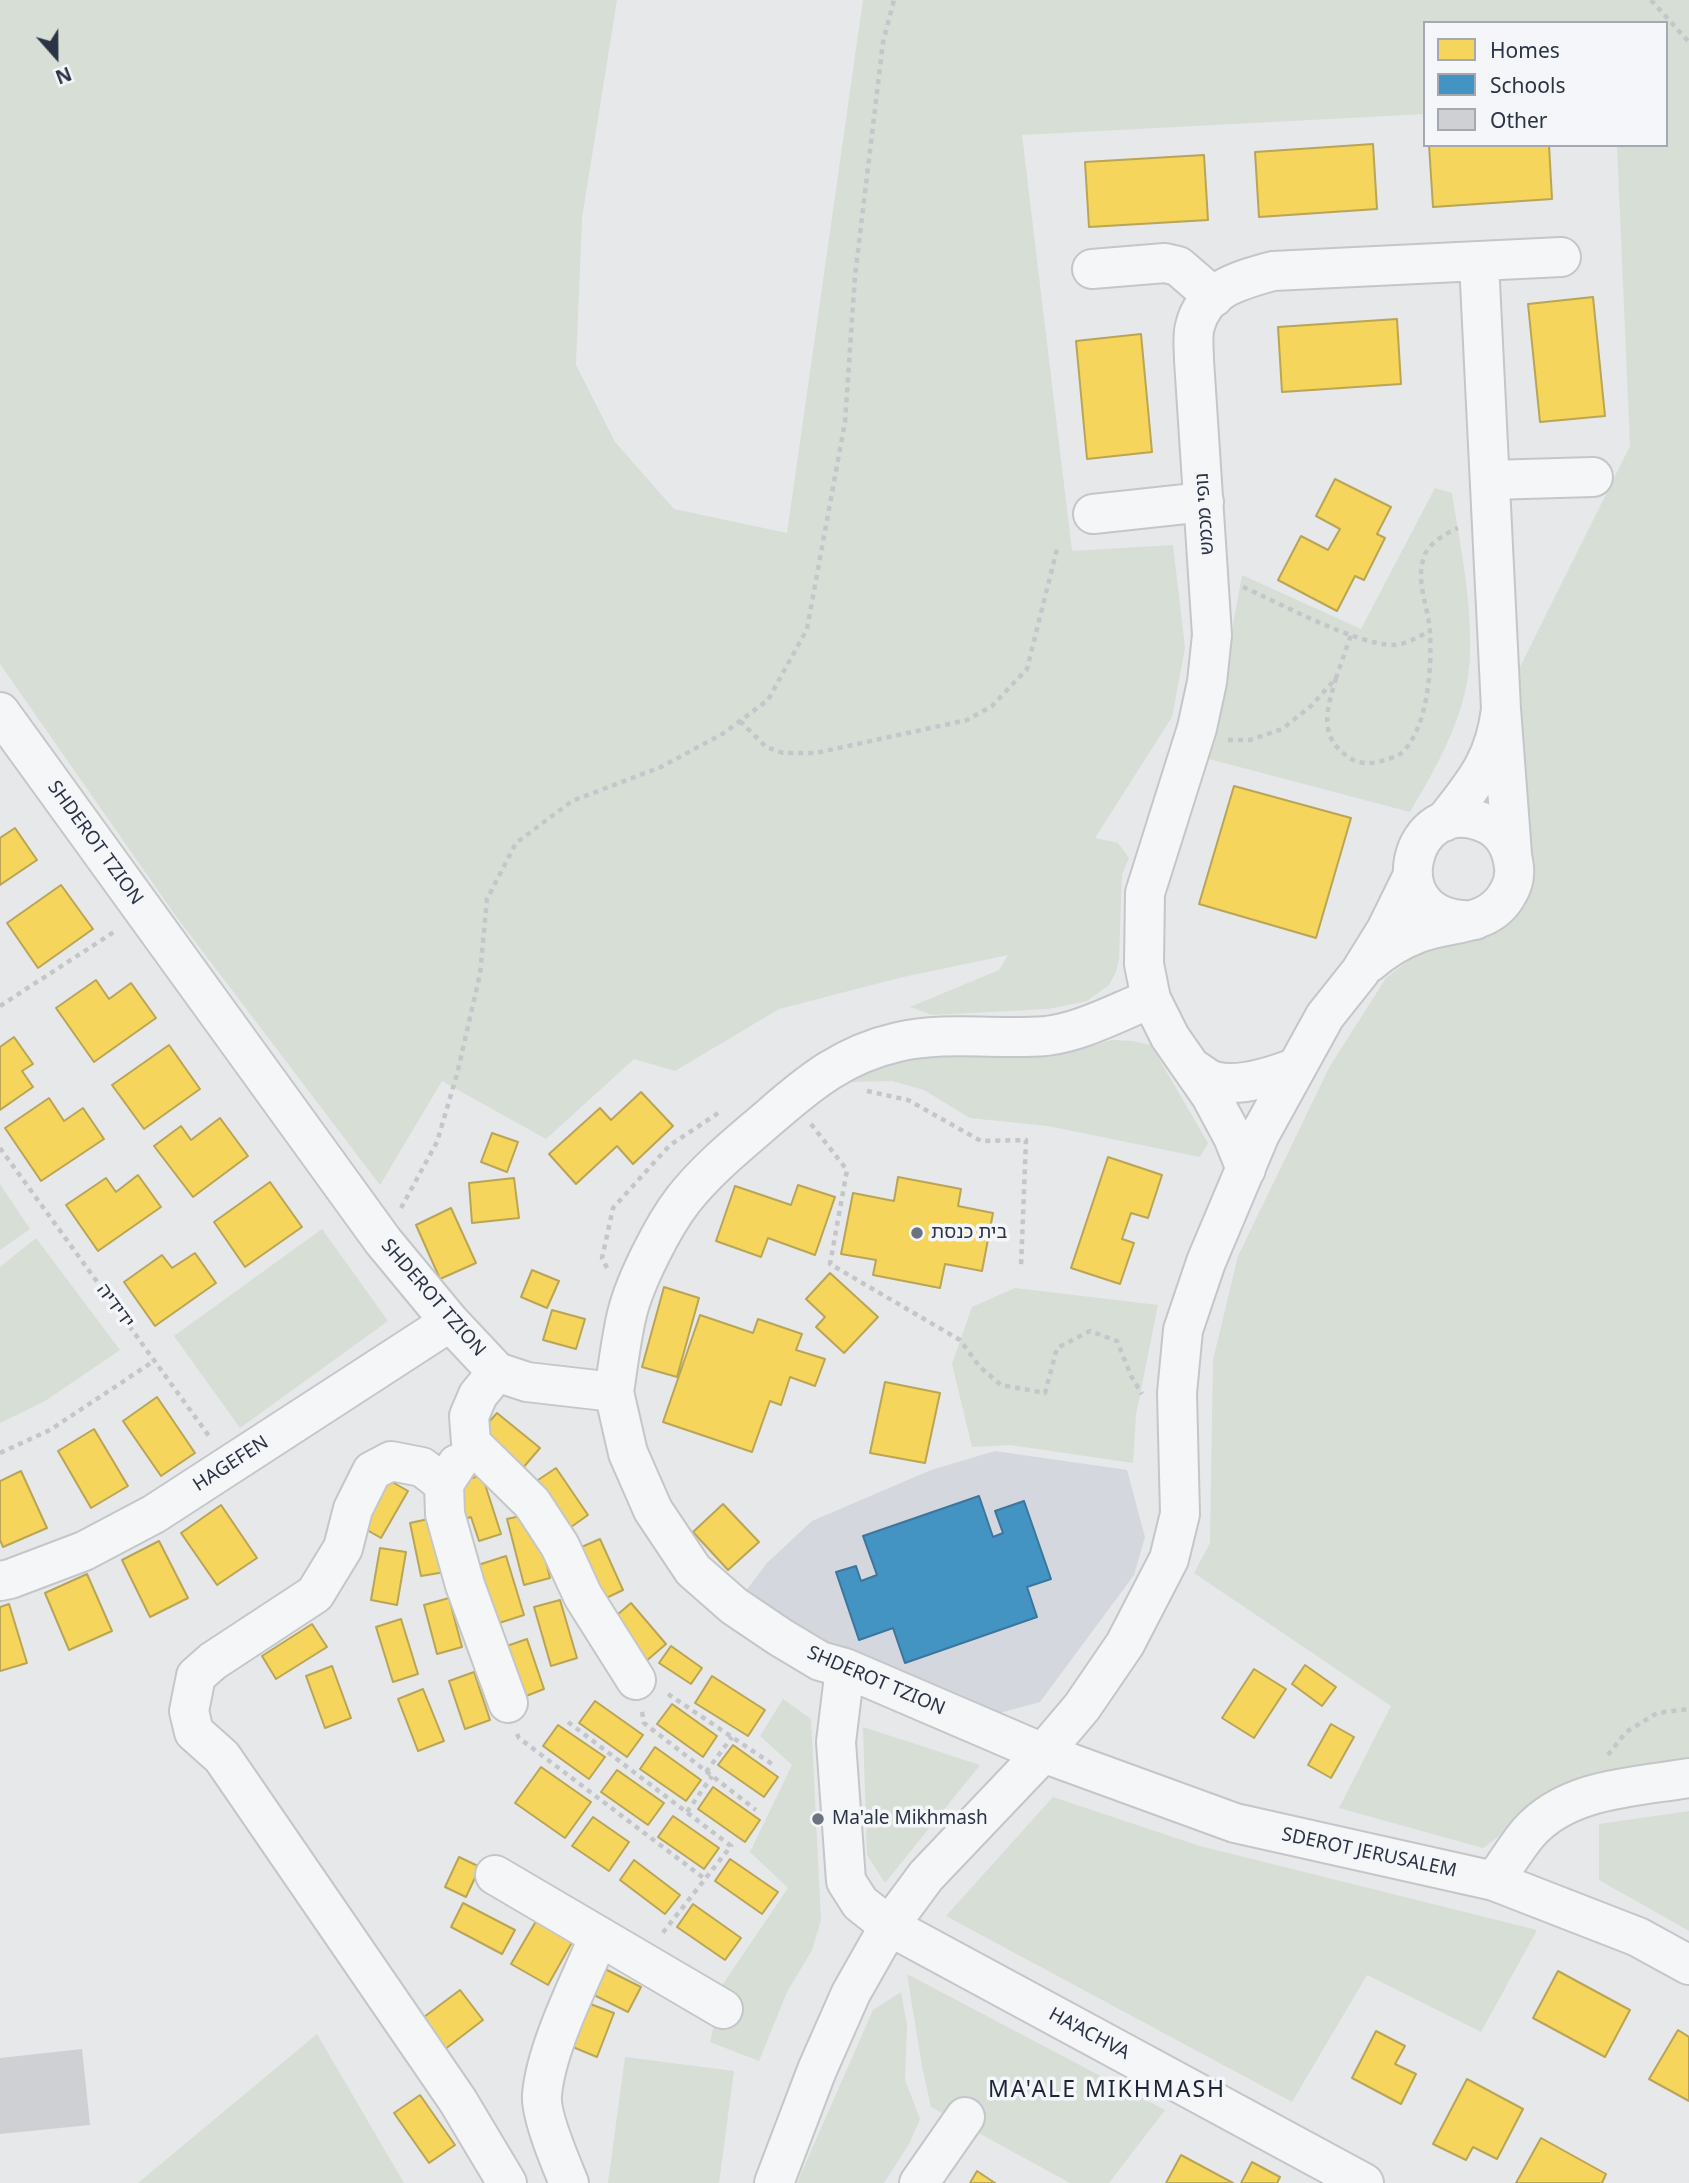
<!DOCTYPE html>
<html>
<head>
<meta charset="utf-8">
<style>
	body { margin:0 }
	#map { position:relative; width:1689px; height:2183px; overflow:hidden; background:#e6e8ea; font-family:"Noto Sans",sans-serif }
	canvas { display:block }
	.legend { position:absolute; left:1423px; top:21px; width:245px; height:126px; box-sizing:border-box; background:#f4f6f9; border:2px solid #a4a8b1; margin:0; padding:9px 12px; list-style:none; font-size:21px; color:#2b3445 }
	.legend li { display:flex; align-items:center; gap:14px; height:35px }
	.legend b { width:35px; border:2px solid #a4a8b1 }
	.north { position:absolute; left:21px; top:21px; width:70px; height:70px; -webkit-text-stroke:5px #f4f6f9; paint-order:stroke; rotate:159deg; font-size:19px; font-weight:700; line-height:28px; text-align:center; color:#2b3445 }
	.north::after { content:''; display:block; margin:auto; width:24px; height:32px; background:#2b3445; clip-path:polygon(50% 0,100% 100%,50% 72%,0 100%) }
</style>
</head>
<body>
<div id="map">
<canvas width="1689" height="2183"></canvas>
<ul class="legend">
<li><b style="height:19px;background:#f6d55c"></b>Homes</li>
<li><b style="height:19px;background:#4393c3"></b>Schools</li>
<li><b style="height:19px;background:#ced0d3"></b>Other</li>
</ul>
<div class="north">N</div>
</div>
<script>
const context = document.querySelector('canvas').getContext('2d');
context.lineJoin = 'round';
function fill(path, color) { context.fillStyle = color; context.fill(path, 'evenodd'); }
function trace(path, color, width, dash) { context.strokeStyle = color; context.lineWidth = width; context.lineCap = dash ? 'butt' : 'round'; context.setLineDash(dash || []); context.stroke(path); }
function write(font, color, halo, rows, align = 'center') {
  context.font = font + ' "Noto Sans","Noto Sans Hebrew",sans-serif'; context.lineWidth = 7; context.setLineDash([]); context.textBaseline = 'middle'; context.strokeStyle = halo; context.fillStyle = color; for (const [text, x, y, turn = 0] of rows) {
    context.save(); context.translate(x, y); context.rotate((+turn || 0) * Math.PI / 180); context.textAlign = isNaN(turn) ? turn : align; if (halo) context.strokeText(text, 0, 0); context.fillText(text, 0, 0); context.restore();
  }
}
fill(new Path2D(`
	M995,1451L1127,1470L1145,1537L1134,1575L1040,1702L996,1714L807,1639L745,1592L767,1563L812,1521L931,1470Z`), '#d4d7dd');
fill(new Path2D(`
	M0,0H617L582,218L576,365L615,442L674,509L787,533L863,0H1689V1761L1551,1797L1483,1848L1339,1808L1391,1706L1194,1573L1210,1543L1213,1360L1238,1256L1330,1066L1386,978L1438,938L1504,921L1518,671L1630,446L1617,145H1666V23H1425V114L1022,135L1072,551L1173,545L1185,648L1172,717L1095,838L1118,843L1129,858L1122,874L1119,958L1116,972L1109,985L1087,1001L1048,1009L932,1015L910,1007L999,970L1008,955L903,977L779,1009L675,1071L634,1059L546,1139L442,1081L380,1185L178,919L0,664Z
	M1435,488L1452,493C1460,546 1472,600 1470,653C1469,710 1438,765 1410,812L1209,759L1242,575L1361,629Z
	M1112,1040L1133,1041L1151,1045L1208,1143L1200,1157L1048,1126L970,1118L924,1090L892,1081L847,1082L883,1064L922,1058L1046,1053L1073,1051Z
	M0,1184L30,1229L0,1250Z
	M322,1229L388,1321L240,1428L174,1336Z
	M36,1238L120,1350L45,1401L0,1423V1267Z
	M1015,1288L1158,1305L1136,1415L1133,1463L1010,1445L972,1447L952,1364L972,1307Z
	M783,1699L811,1719L821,1920L812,1950L787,1992L759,2061L710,2042L723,1984L788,1888L750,1852L792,1765L760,1736Z
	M863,1727L980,1765L885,1883L867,1855Z
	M1053,1797L1200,1846L1537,1930L1481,2032L1367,1975L1292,2102L946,1916Z
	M1689,1811V1931L1599,1880V1824Z
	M907,1974L1165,2110L1109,2183H1070L931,2107L922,2066Z
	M901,1992L907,2025L905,2080L920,2119L909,2144L884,2183H797L873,2010Z
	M317,2034L404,2183H138Z
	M625,2057L734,2071L719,2183H608Z`), '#d6ded6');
const homes = new Path2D(`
	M1373,144L1377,209L1259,217L1255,152Z
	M1429,145H1549L1552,199L1433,207Z
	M1204,155L1208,220L1089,227L1085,162Z
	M1593,297L1605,416L1540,422L1528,304Z
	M1397,319L1401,384L1282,392L1278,327Z
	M1141,334L1152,452L1087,459L1076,341Z
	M1335,479L1391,507L1377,534L1385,538L1364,580L1355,576L1337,611L1278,580L1301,536L1328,550L1340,529L1316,516Z
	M1234,786L1351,818L1316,938L1199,904Z
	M15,828L37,860L0,885V838Z
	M61,885L93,929L38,968L7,923Z
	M96,980L109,999L131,983L156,1018L94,1062L56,1008Z
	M14,1037L33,1064L22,1071L33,1087L0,1110V1047Z
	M169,1045L200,1089L144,1129L112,1085Z
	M641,1092L673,1126L633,1164L617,1146L576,1184L549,1154L600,1108L611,1120Z
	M49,1098L64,1121L83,1108L104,1139L41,1181L5,1128Z
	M220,1118L248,1156L193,1197L154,1146L181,1126L191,1140Z
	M492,1133L518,1142L507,1172L481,1162Z
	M1108,1157L1162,1175L1148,1218L1131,1213L1122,1239L1134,1243L1120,1284L1071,1268Z
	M138,1175L161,1207L98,1251L66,1205L106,1178L116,1192Z
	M898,1177L961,1189L958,1206L993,1213L982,1271L945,1264L940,1288L873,1275L876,1260L841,1254L853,1193L894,1201Z
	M514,1178L519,1218L472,1223L469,1183Z
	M270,1182L302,1227L245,1267L214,1222Z
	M798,1185L835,1197L815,1255L768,1238L761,1257L716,1241L735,1186L791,1205Z
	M451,1208L476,1263L440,1279L416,1225Z
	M195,1253L216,1283L155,1326L124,1282L162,1255L172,1268Z
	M532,1270L559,1281L547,1308L521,1297Z
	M830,1273L878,1317L844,1353L816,1327L825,1317L806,1299Z
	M664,1287L699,1298L677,1377L642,1367Z
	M552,1310L585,1319L576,1349L543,1340Z
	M700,1315L753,1333L758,1319L802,1334L796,1350L825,1359L815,1386L790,1377L781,1405L770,1401L752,1452L663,1422Z
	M885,1382L940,1393L925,1463L870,1453Z
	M157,1397L195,1453L161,1476L123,1421Z
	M497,1413L540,1448L522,1469L479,1433Z
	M94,1429L128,1486L91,1508L58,1451Z
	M556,1468L588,1515L564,1532L532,1484Z
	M21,1471L47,1528L3,1547L0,1540V1481Z
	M482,1475L501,1534L479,1541L471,1517L458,1521L447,1486Z
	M387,1479L408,1491L381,1538L360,1526Z
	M723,1504L759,1542L728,1570L693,1532Z
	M221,1505L257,1558L217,1585L181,1533Z
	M534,1513L550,1578L524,1585L507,1519Z
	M433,1518L445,1572L421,1576L410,1523Z
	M600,1539L623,1590L600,1601L577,1549Z
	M159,1541L188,1598L150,1617L122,1560Z
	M380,1548L406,1552L397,1605L371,1600Z
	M506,1556L524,1615L496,1624L478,1565Z
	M87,1574L112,1631L69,1650L45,1593Z
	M449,1598L462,1647L437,1654L424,1605Z
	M560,1600L577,1658L551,1666L534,1607Z
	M631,1603L666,1644L645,1662L610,1621Z
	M9,1604L27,1663L0,1671V1607Z
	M401,1619L418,1674L393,1682L376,1627Z
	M312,1624L327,1647L276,1679L262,1656Z
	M527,1639L544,1689L521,1698L504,1647Z
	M671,1646L702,1668L691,1684L659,1663Z
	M1305,1665L1336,1687L1322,1706L1292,1684Z
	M332,1666L351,1718L325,1728L306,1676Z
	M1254,1669L1286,1689L1254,1738L1222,1718Z
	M474,1672L490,1720L465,1729L449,1681Z
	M712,1676L765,1710L748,1736L695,1703Z
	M423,1689L444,1741L418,1751L398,1699Z
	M595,1701L643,1735L627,1757L579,1723Z
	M672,1704L717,1736L703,1757L657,1724Z
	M1331,1724L1354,1737L1331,1778L1308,1765Z
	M558,1725L605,1757L589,1779L543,1746Z
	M733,1745L778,1777L764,1797L718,1765Z
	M655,1747L701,1780L686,1801L640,1769Z
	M541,1767L591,1802L565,1838L515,1803Z
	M617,1770L664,1803L648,1825L601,1792Z
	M713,1787L760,1820L745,1842L698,1809Z
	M673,1816L719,1848L704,1869L658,1837Z
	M593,1817L629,1842L609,1871L572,1846Z
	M459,1857L480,1867L466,1897L445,1887Z
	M730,1859L778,1892L762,1914L715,1881Z
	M634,1860L680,1895L665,1914L620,1880Z
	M463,1903L515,1930L502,1954L451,1927Z
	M693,1904L741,1938L725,1960L677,1927Z
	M539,1916L575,1937L548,1985L511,1964Z
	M601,1967L641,1987L628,2012L588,1992Z
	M1558,1971L1630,2010L1605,2057L1533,2018Z
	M460,1990L483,2020L440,2053L416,2023Z
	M585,2002L614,2013L597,2057L568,2045Z
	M1678,2030L1689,2037V2101L1649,2079Z
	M1376,2031L1405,2046L1395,2064L1416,2074L1401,2104L1352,2078Z
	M1467,2079L1523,2109L1497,2159L1473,2147L1466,2160L1433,2144Z
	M420,2095L455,2145L429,2163L394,2113Z
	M1541,2138L1606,2174L1602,2183H1516Z
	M1181,2155L1233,2183H1166Z
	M1252,2162L1280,2177L1277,2183H1241Z
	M977,2171L995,2183H970Z`);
fill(homes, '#f6d55c');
trace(homes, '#b9a555', 2);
const schools = new Path2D(`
	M979,1496L993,1537L1003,1533L995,1511L1024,1501L1051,1579L1027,1587L1037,1617L905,1663L893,1628L859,1640L836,1572L856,1566L861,1581L877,1575L863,1536Z`);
fill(schools, '#4393c3');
trace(schools, '#3c769d', 2);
fill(new Path2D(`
	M82,2049L90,2125L0,2134V2058Z`), '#ced0d3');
const minor = new Path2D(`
	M1479,262L1501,709
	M1092,269L1165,263L1178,266L1214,297
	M1490,480L1593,477
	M1093,514L1204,502
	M0,712L383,1241L450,1322L497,1372L527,1382L614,1392L628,1453L653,1510L693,1570L734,1606L780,1637L820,1661L845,1668L1043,1753L1235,1823L1494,1881L1638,1937L1689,1965
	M1444,822C1475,783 1495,760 1501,709L1512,854
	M1369,963C1384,950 1400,940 1419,933C1451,921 1490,927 1508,893C1513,885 1515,876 1514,867C1512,849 1504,832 1487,824C1408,787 1375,926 1475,920
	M1194,1069C1200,1073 1207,1079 1214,1081C1240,1088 1274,1076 1297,1067
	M1246,1169L1233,1137L1211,1096L1170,1037L1151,999L1144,964L1145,893L1197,728L1207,682L1212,635L1194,360C1194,349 1192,336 1195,326C1204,289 1240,280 1273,271L1561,257
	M497,1372L478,1395L469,1416L471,1443L532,1503L560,1546L583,1596L636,1680
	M614,1392C618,1366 621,1339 627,1314C635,1281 663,1226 683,1200C708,1168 741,1142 771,1116C811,1081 845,1054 898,1042C946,1031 997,1040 1046,1036C1082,1032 1117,1012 1151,999
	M457,1464L444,1484L445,1514L465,1585L508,1703
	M444,1484L422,1467L391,1461L372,1471L353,1509L343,1548L315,1594L213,1661L196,1676L189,1711L194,1732L222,1757L458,2101L507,2183
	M0,1581L10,1579L84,1551L154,1514L450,1322
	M845,1668L836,1742L846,1881L860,1903L889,1926L1364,2183
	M495,1875L723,2009
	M1494,1881C1506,1865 1516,1847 1529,1832C1568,1788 1635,1787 1689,1778
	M569,2183C561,2164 540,2114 542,2095C546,2047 580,1982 599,1936
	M774,2183L817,2070L851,1993L889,1926L926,1876L1043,1753L1082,1707L1125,1644L1169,1559L1180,1514L1177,1393L1183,1330L1206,1262L1260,1134L1325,1016L1360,972L1386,930L1412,877
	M919,2183L965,2117`);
trace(minor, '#c4c6c8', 42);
trace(new Path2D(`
	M1651,0L1689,42
	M1243,587C1280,603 1356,645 1394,645C1407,644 1418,637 1430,631
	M1336,678C1327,709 1317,737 1350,758C1360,765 1374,764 1385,760C1390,758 1397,757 1400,754C1428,731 1432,667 1430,633C1429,606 1414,582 1425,554C1431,542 1446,533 1458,528
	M740,721L766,747L783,753H816L967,720L992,706L1027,669L1057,549
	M1228,740H1250L1282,729L1311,706L1336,678L1351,635
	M0,1006L117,930
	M867,1091L908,1100L981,1141L1026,1140L1021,1266
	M811,1124L847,1170L830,1264L960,1340L980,1367L1001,1385L1045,1393L1057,1348L1090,1331L1117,1341L1131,1376L1142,1394
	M0,1148L209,1436
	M401,1208L437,1142L457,1074L480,974L487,899L516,843L572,801L661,767L724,733L768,700L807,629L845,422L855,276L883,42L894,0
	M607,1268L602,1258L613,1208L670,1145L720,1112
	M0,1453L50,1430L154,1361
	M668,1694L772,1764
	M642,1712L644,1723L756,1810
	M568,1722L731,1846L661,1935
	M517,1734L519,1738L705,1879
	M1608,1755L1626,1732L1657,1713L1689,1709
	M706,1772L732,1737
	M687,1812L712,1776`), '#c5c6ca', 4.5, [5, 5]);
trace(minor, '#f5f6f7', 38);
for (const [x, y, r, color] of [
	[917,1233,7,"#6c737f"],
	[818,1819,7,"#6c737f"]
]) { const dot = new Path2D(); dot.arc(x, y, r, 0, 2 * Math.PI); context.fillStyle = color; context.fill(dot); trace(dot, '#f4f6f9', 2.5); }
write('19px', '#2b3445', '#f4f6f9', [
	["נופי מכמש",1205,514,-94],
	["SHDEROT TZION",95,843,54],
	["SHDEROT TZION",433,1298,49],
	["ידידיה",115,1306,54],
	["HAGEFEN",231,1464,-33],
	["SHDEROT TZION",876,1681,23],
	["SDEROT JERUSALEM",1369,1853,12],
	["HA'ACHVA",1089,2034,28]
]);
write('19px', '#2b3445', '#f4f6f9', [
	["בית כנסת",931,1233],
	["Ma'ale Mikhmash",832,1819]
], 'left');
context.letterSpacing = '2px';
write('23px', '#1d2536', '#f4f6f9', [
	["MA'ALE MIKHMASH",1107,2090]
]);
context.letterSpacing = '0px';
</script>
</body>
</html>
